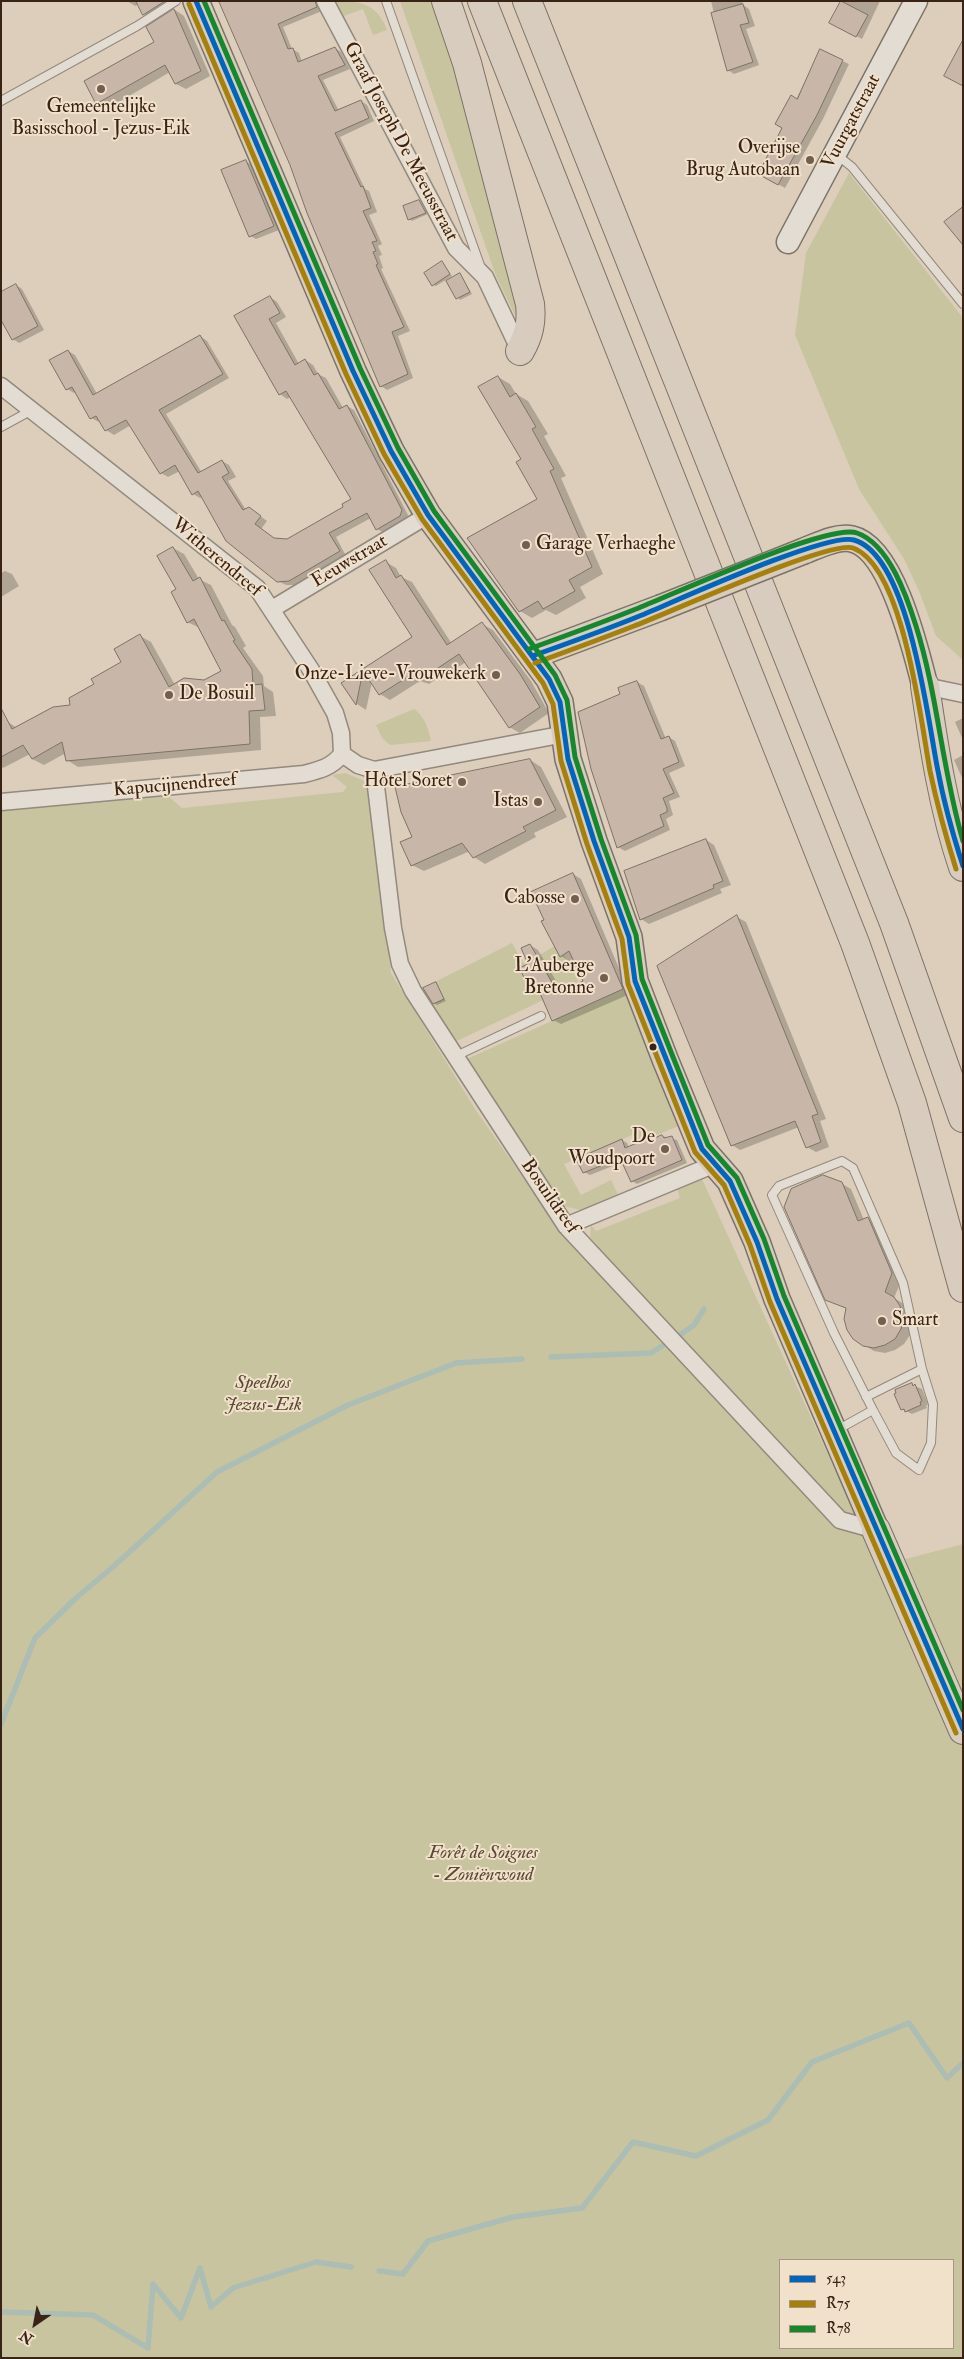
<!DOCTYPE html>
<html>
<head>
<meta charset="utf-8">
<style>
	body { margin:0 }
	#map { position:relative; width:964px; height:2359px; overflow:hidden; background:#dccebb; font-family:"IM FELL Double Pica",serif }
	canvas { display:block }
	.frame { position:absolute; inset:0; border:2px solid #392317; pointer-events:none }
	.legend { position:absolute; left:779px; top:2259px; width:175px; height:90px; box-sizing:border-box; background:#f1e0ca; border:1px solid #a79482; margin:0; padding:6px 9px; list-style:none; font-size:15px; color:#392317 }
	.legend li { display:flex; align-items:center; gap:10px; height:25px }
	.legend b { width:25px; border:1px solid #a79482 }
	.north { position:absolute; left:10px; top:2299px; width:50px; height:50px; -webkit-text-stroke:4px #f1e0ca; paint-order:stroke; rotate:213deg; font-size:14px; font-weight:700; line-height:20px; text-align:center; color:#392317 }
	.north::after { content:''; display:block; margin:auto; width:18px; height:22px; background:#392317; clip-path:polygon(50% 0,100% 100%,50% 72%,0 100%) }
</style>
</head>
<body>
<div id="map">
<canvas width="964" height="2359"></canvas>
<div class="frame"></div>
<ul class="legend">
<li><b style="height:6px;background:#0065bd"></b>543</li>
<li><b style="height:6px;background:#a6800a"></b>R75</li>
<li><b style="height:6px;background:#15882e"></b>R78</li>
</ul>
<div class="north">N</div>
</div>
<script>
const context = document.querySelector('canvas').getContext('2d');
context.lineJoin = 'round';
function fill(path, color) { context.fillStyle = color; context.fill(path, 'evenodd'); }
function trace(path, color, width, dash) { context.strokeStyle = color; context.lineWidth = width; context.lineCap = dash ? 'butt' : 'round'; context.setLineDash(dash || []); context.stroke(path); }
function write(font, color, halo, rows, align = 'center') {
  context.font = font + ' "IM FELL Double Pica",serif'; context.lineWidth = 4; context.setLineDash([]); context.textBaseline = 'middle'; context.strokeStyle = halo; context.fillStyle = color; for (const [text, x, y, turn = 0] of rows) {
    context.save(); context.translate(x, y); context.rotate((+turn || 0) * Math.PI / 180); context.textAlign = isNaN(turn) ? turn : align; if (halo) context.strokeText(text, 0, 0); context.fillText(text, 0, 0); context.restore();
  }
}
fill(new Path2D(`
	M330,1C357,1 376,1 387,30L373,35L363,9L344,16L349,30Z
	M400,1H433L462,94L518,314L517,319L496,276Z
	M849,173L963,318V660L936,636L919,591L904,559L859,489L795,335L806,253Z
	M414,709C425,717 428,728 431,741L390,745L382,738L376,725Z
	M345,773L372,784L391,973L477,1112L553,1220L585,1255L598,1246L590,1237L591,1225L596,1231L680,1198L677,1188L702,1179L879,1566L963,1544V2358H1V810L166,794L182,808L343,792L347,787L332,775ZM780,2260H953V2348H780Z
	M512,943L524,964L558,944L579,983L457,1041L421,989Z
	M623,989L679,1126L636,1143L632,1135L564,1164L581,1195L611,1180L618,1195L581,1210L563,1206L467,1059Z`), '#c8c4a0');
fill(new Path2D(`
	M127,1H177L152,19L144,14L139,4L135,6Z
	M221,1H317L322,11L283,27L292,49L299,53L302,62L335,48L341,52L350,69L323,80L339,111L361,101L367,105L374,121L340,137L365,189L369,191L377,212L369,215L382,244L378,246L382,255L379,256L383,268L381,269L410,331L398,336L413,378L387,390L381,386L291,165Z
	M711,1H742L743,5L749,9L755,26L746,29L759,65L734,74L728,70Z
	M842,1H880L862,39L831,23Z
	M175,10L184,16L210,76L186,89L176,84L170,72L107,109L97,103L155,42L148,27Z
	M820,51L849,64L823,119L785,188L759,174Z
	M246,161L252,165L279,230L256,239L250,236Z
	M419,202L428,214L412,221L409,219Z
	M442,263L452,276L436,286L433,285Z
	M460,275L472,294L460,300L448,282Z
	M16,285L22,289L44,330L19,343L13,339Z
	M270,297L277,302L286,317L276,323L299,364L305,360L313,365L318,374L326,378L343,408L347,406L354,410L408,515L407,520L384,533L377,529L371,518L336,537L346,556L297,585H286L278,581L202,497L200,498L193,494L180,471L168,477L161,473L131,425L114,435L106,430L101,421L99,422L91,418L76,392L74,393L67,389L68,351L75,355L97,394L200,336L207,341L229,378L166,414L202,473L222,461L229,465L236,477L228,481L246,510L256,513L267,521L261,529L275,540L287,541L345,508L352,499L291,397L287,399L280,394L235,317Z
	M498,377L510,384L516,394L528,401L548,434L544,436L566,476L561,478L603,574L580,587L586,598L556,615L546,610L532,618L520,611L538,499L522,459Z
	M173,548L184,554L199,579L211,585L232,625L235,627L246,646L243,648L263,676L264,686L273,692L276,716L260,717L261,750L78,767L67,760L66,753L44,765L32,759L30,754L3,768L1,766V726L8,722L17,728L71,706L123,663L140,636L151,642L175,685L205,681L223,671L200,628L187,622L178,590Z
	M386,562L396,568L401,577L412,582L452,644L482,624L493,630L531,681L549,713L520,733L509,727L466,662L440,679L438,678L429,684L420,681L390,700L380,694L372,682L366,710L357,704L343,683L414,637Z
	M5,571L12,574L19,586L1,597V573Z
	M637,682L644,686L666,739L669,737L675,741L685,766L669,773L680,797L669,801L673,815L666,819L670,830L625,851L618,847L621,695Z
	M963,718V740L955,722Z
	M963,755V780L954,760Z
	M530,760L541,767L567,817L534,833L536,837L485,864L474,857L470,851L424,871L412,865L414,838Z
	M706,840L714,845L731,885L720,889L722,893L649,924L641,919Z
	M573,874L581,879L630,994L561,1024L553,1020L537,983L535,985L527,980L530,945L538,950L563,993L585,982L574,958L569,961L561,956Z
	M737,917L746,922L826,1119L820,1121L829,1147L816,1152L807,1147L799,1127L740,1150L732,1145Z
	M435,984L446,1001L437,1005L434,1003Z
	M662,1136L677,1140L687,1163L637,1184L632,1181L623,1162L590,1175L584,1172L622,1140L627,1143L629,1148Z
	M841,1183L851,1189L864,1220L868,1219L878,1224L902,1279L894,1298L904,1304L912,1324L910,1335L904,1344L895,1350L885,1353L874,1351L854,1339L847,1309L826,1299Z
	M912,1385L922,1389L928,1404L926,1406L927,1408L912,1414L902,1409Z`), '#0003');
trace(new Path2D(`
	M681,1334L694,1325L704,1309
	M551,1357L651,1353L662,1346
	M1,1724L35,1638L77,1597L114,1566L217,1472L348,1405L456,1363L522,1359
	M379,2271L403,2274L428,2241L513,2217L582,2208L633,2142L696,2156L768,2120L812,2062L909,2023L947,2078L963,2063
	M1,2312L93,2315L148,2348L153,2284L181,2318L200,2268L211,2307L233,2288L316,2262L351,2267`), '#acbdb3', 5.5);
const building = new Path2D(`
	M136,1H165L143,15Z
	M219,1H315L317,7L278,24L288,49L293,48L298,62L335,47L345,65L318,76L335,111L361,100L369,118L335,133L361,187L363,186L371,208L363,211L377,241L372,242L376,251L373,252L378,264L376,265L404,327L392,332L408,374L380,387L307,213L290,165Z
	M841,1L868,15L856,37L829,23Z
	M743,4L749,23L740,25L753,62L727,71L711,13Z
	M174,9L201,71L175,84L165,65L96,104L84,81L154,42L146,27Z
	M963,40V86L944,76Z
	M820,49L843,60L817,115L778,185L758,174L782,128L775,124L791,95L797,99Z
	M246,160L274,226L249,237L221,170Z
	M419,200L426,213L408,220L403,206Z
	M963,207V245L944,222Z
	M442,261L450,274L432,286L424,273Z
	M460,273L470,292L456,299L446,281Z
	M16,284L38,326L12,340L1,320V292Z
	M270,296L280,313L269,319L295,365L305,359L314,375L318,373L339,409L347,405L402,510L400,516L376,530L367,513L329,533L340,551L289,581L277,582L226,541L198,491L192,495L175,465L160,474L126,420L105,431L96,416L90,419L72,387L66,390L49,360L68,350L93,395L200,335L223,374L159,410L198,473L222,460L229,473L222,477L243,510L249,507L261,516L255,524L274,538L287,539L343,507L342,504L351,499L286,391L279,395L234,316Z
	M498,376L510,397L516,393L536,427L532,429L554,469L550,471L592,567L569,580L575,591L543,609L538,601L519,612L467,538L537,499L516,462L521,459L478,387Z
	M173,547L193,581L200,577L222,621L224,620L235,640L233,641L252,669L253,685L262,684L265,710L249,711L250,744L66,761L62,742L32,759L23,745L1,757V708L12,729L53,707L70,705L69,698L94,684L91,679L121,662L114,649L140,634L169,687L184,678L204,680L221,671L194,619L187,623L171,592L176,589L157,556Z
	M386,560L396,578L401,575L447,645L482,622L520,674L540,707L509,728L459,654L429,674L428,672L418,678L409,676L379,695L363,671L356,705L341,683L412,637L369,570Z
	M637,681L661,739L669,736L679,762L663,769L674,793L663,798L667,808V812L660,815L664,826L617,848L591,769L578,712L620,694L618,688Z
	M530,759L556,810L523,827L526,831L473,858L462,843L411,866L400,842L412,837L401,812L395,787Z
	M706,839L723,881L713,885L714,888L640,920L624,871Z
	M573,873L623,989L552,1021L533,977L526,981L519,968L528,964L521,948L530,944L558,993L583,981L569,951L560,957L541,921L544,920L531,892Z
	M737,915L818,1114L812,1116L821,1142L806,1148L795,1121L731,1146L657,966Z
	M436,982L444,999L433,1004L423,988Z
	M662,1135L664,1138L672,1136L682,1160L631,1182L620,1158L583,1173L576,1159L622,1139L625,1148L653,1136L654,1138Z
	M823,1175L842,1182L858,1221L868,1217L892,1273L885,1292L894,1297L900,1306L903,1318L901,1329L895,1339L885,1345L874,1348L863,1346L853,1339L847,1330L844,1319L846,1308L825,1300L784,1207L791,1189Z
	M912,1383L913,1386L915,1384L922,1401L920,1402L921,1405L905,1412L904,1409L901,1410L894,1394L896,1393L895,1390Z`);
fill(building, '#c8b7a9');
trace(building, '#7c7267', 1);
const lane = new Path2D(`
	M386,1L481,268
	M1,101L137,26L176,1
	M837,155L852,167L963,304
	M1,427L32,410
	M456,1056L541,1016
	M866,1397L922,1369
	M837,1430L873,1410L896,1453L919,1470L931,1443L933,1404L922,1369L903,1283L853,1168L842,1161L779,1186L772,1195L834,1333L873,1410`);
const street = new Path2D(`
	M325,1L456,248L485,277L520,351
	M1,386L257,588L311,670L335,713L341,733L342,754
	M272,609L428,515
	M925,686L963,694
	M342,754L358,765L374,770L565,734
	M374,770L393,928L400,964L413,991L566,1226L840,1520L876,1530
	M1,802L304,774C320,770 332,767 342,754
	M566,1226L715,1164`);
const secondary = new Path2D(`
	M788,242L916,1`);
const primary = new Path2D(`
	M196,1L353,371L391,451L428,515L549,679L560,702L568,759L594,841L629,937L635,981L665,1059L702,1149L730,1181L757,1242L777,1299L876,1530
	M804,551C817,546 838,535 852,539C892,548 916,651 925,686
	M532,656L660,608`);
const highway = new Path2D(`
	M446,1L467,63L530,304C532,322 529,335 520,351
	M482,1L855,943L912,1103L963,1288
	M527,1L894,923L963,1118
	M925,686C934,747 943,808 963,867
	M876,1530L963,1730`);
trace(lane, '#93897c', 10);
trace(street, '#93897c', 19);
trace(secondary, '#7c7267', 25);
trace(primary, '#7c7267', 28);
trace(highway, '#7c7267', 30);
trace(lane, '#e3dcd3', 8);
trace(street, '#e3dcd3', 16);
trace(secondary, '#e3dcd3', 22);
trace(primary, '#d7ccbe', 25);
trace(highway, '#d7ccbe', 28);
const primaryBridge = new Path2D(`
	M660,608L804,551`);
trace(primaryBridge, '#7c7267', 28, []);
trace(primaryBridge, '#d7ccbe', 25);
trace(new Path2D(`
	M196,1L353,371L391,451L428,515L549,679L560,702L568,759L594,841L629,937L635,981L702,1149L730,1181L757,1242L777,1299L963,1729
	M532,656C569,643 605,630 642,615C676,601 827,532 854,540C910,556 928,723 938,771C944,803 953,835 963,866`), '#0065bd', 5);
trace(new Path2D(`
	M189,4L346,374L384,454L422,519L543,683L553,704L561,761L587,844L622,939L628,984L695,1152L724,1185L750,1245L770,1302L956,1733
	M535,663C568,651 601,639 634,626C666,614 830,540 853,548C904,567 921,723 930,771C937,804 946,837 956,869`), '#a6800a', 5);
trace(new Path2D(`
	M204,1L360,368L398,448L434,511L555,675L567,700L575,757L601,839L636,935L642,979L708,1145L737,1178L764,1239L784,1296L963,1710
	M529,649C565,636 601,623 636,609C672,595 828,523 857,533C889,544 907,597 916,626C938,696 942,770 963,841`), '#15882e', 5);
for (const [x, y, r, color] of [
	[101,89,5,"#725f50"],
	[810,160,5,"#725f50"],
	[526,545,5,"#725f50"],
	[496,675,5,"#725f50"],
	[169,695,5,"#725f50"],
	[462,782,5,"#725f50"],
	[538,802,5,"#725f50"],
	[575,899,5,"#725f50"],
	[604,978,5,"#725f50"],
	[653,1047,4.5,"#392317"],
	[665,1149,5,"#725f50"],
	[882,1321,5,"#725f50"]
]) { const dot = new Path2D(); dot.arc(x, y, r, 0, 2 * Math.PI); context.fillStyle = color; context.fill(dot); trace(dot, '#f1e0ca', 2); }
write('19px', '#392317', '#f1e0ca', [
	["Gemeentelijke",101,108,"center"],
	["Basisschool - Jezus-Eik",101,130,"center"],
	["Overijse",800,149],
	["Brug Autobaan",800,171],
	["Garage Verhaeghe",536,545,"left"],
	["Onze-Lieve-Vrouwekerk",486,675],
	["De Bosuil",179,695,"left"],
	["Hôtel Soret",452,782],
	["Istas",528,802],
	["Cabosse",565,899],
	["L'Auberge",594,967],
	["Bretonne",594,989],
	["De",655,1138],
	["Woudpoort",655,1160],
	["Smart",892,1321,"left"]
], 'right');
write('19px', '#392317', '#f1e0ca', [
	["Vuurgatstraat",852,122,-62],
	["Graaf Joseph De Meeusstraat",400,142,62],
	["Witherendreef",216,558,40],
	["Eeuwstraat",350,562,-31],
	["Kapucijnendreef",175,786,-5],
	["Bosuildreef",549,1197,55]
]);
write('italic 19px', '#594934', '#f1e0ca', [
	["Speelbos",263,1384],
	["Jezus-Eik",263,1406],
	["Forêt de Soignes",483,1854],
	["- Zoniënwoud",483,1876]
]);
</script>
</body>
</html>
